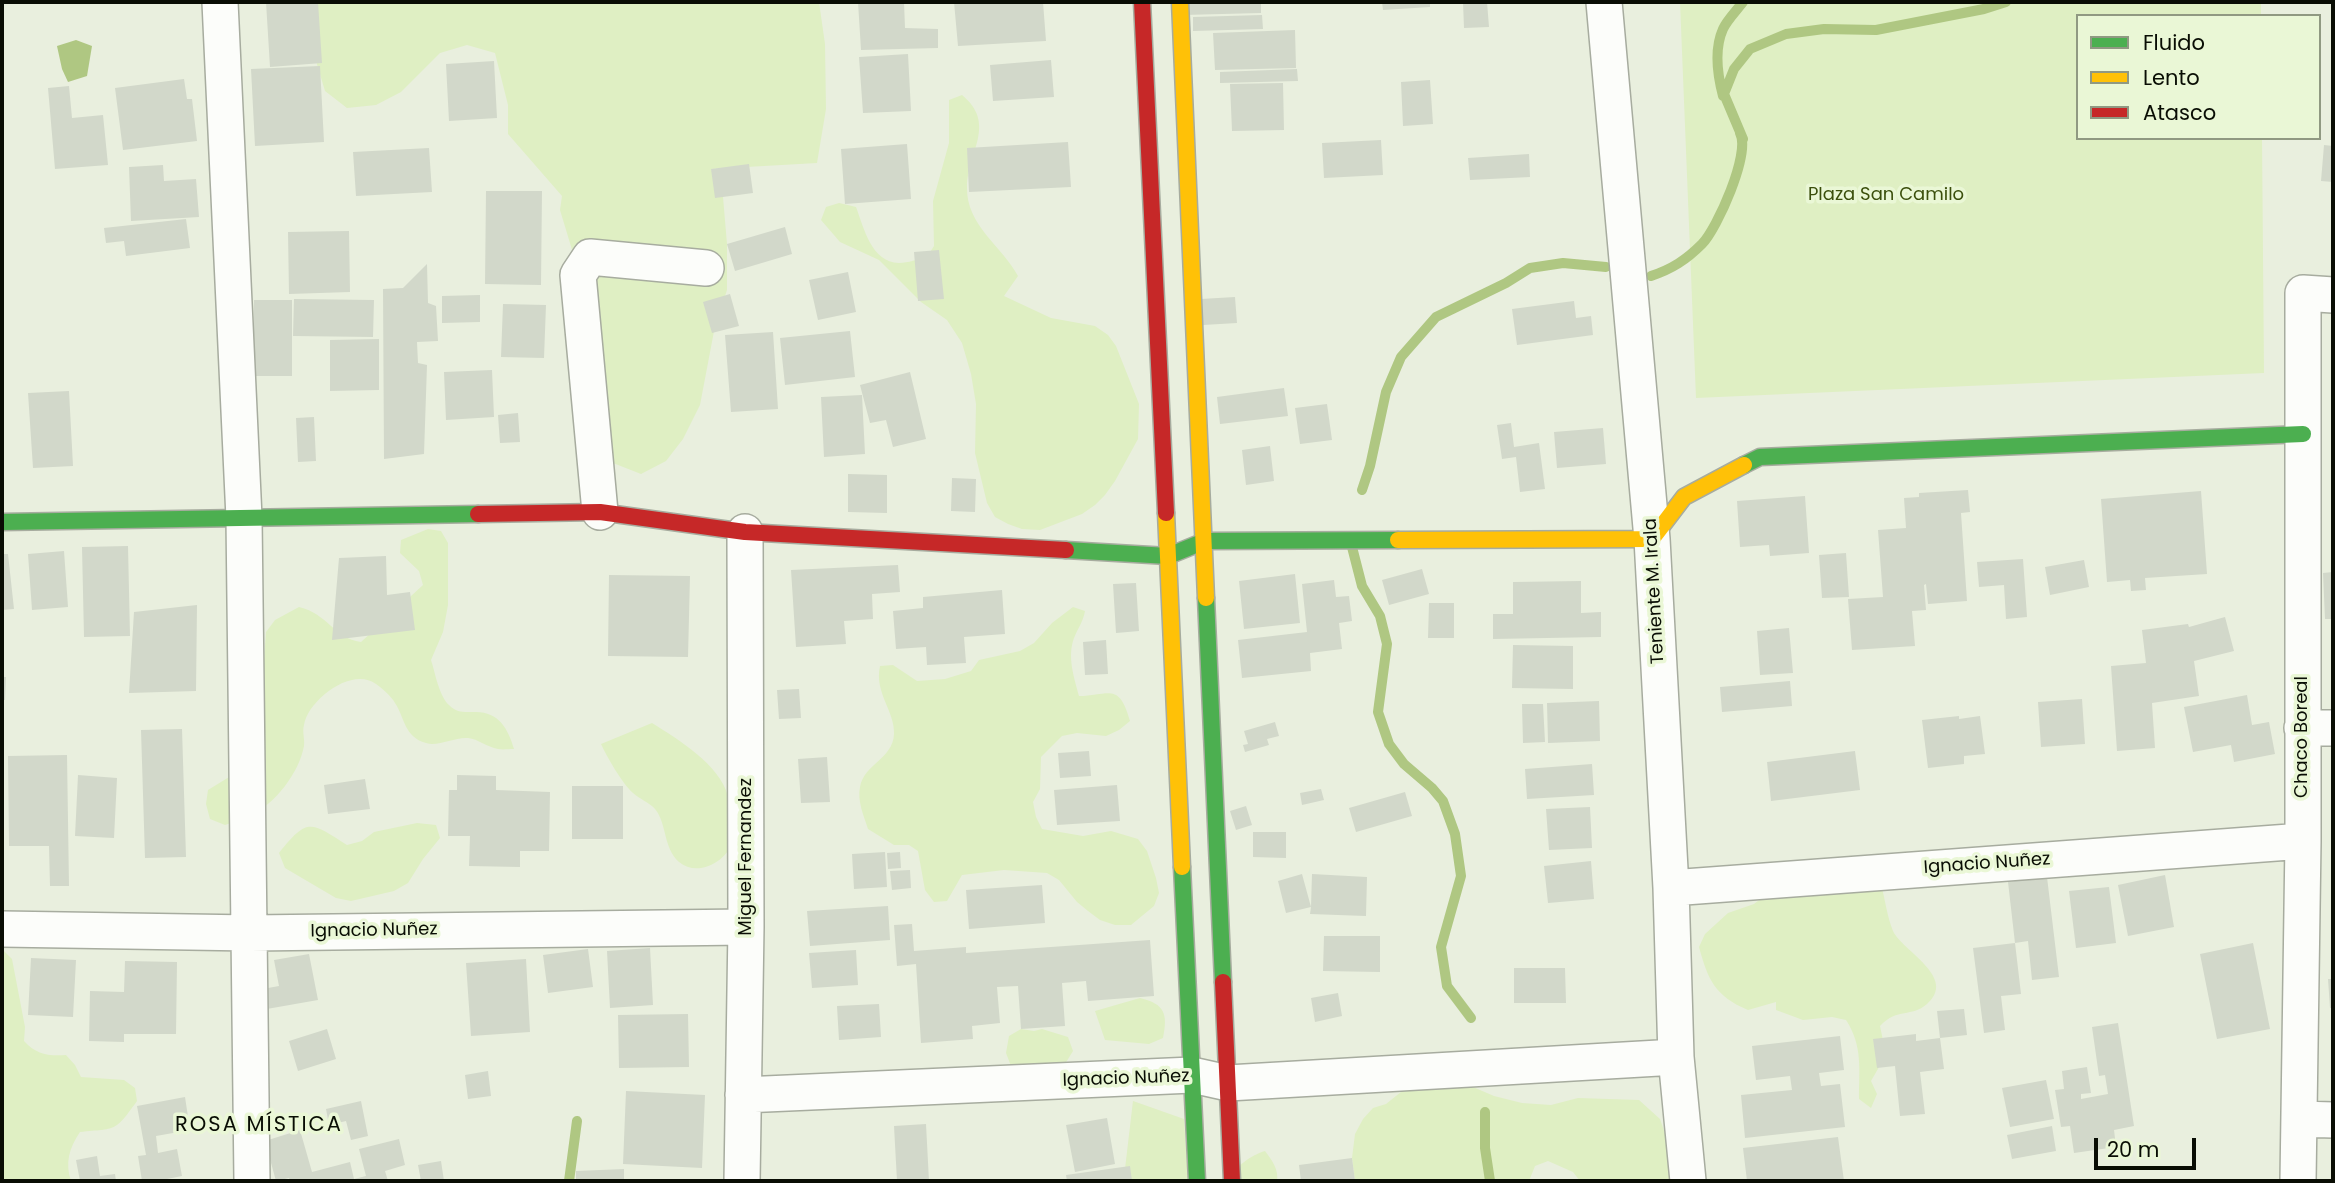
<!DOCTYPE html>
<html>
<head>
<meta charset="utf-8">
<style>
	body { margin:0 }
	#map { position:relative; width:2335px; height:1183px; overflow:hidden; background:#e9efde; font-family:Poppins,sans-serif }
	canvas { display:block }
	.frame { position:absolute; inset:0; border:4px solid #090d04; pointer-events:none }
	.legend { position:absolute; left:2076px; top:14px; width:245px; height:126px; box-sizing:border-box; background:#eaf7d6; border:2px solid #909982; margin:0; padding:9px 12px; list-style:none; font-size:21px; color:#090d04 }
	.legend li { display:flex; align-items:center; gap:14px; height:35px }
	.legend b { width:35px; border:2px solid #909982 }
	.scale { position:absolute; left:2094px; top:1138px; width:102px; height:32px; box-sizing:border-box; border:4px solid #090d04; border-top:0; padding-left:9px; font-size:21px; line-height:24px; white-space:nowrap; color:#090d04; -webkit-text-stroke:5px #eaf7d6; paint-order:stroke }
</style>
</head>
<body>
<div id="map">
<canvas width="2335" height="1183"></canvas>
<div class="frame"></div>
<ul class="legend">
<li><b style="height:9px;background:#4caf50"></b>Fluido</li>
<li><b style="height:9px;background:#ffc107"></b>Lento</li>
<li><b style="height:9px;background:#c62828"></b>Atasco</li>
</ul>
<div class="scale">20 m</div>
</div>
<script>
const context = document.querySelector('canvas').getContext('2d');
context.lineJoin = 'round';
function fill(path, color) { context.fillStyle = color; context.fill(path, 'evenodd'); }
function trace(path, color, width, dash) { context.strokeStyle = color; context.lineWidth = width; context.lineCap = dash ? 'butt' : 'round'; context.setLineDash(dash || []); context.stroke(path); }
function write(font, color, halo, rows, align = 'center') {
  context.font = font + ' Poppins,sans-serif'; context.lineWidth = 7; context.setLineDash([]); context.textBaseline = 'middle'; context.strokeStyle = halo; context.fillStyle = color; for (const [text, x, y, turn = 0] of rows) {
    context.save(); context.translate(x, y); context.rotate((+turn || 0) * Math.PI / 180); context.textAlign = isNaN(turn) ? turn : align; if (halo) context.strokeText(text, 0, 0); context.fillText(text, 0, 0); context.restore();
  }
}
fill(new Path2D(`
	M298,2H819L825,44L826,109L817,163L711,169L723,197L727,244V290L715,326L700,405L683,439L666,461L641,474L613,463L576,263L560,210L562,196L508,134V105L495,53L467,45L440,53L401,92L376,105L347,108L325,91L308,34L296,9Z
	M1680,2H2261V16H2078V138H2262L2264,373L1696,398Z
	M962,95C997,124 968,151 967,187C966,225 1001,245 1018,276L1004,296L1051,318L1095,326L1108,335L1116,346L1139,404L1138,439L1115,481L1105,495L1095,505L1082,514L1040,530L1022,529L1008,524L995,517L987,503L975,453L976,404L971,374L962,343L947,320L921,302L879,260L840,242L821,220L826,207L839,203L856,207C864,228 871,262 899,263C908,263 918,259 927,257L934,246L933,201L949,143V100Z
	M428,529L441,531L448,543V605L443,632L431,660C435,672 439,696 449,705C457,713 463,712 474,712C498,711 508,728 514,749C509,749 503,750 498,749C487,747 478,739 468,738C454,737 438,747 426,743C404,737 405,718 395,703C391,696 382,688 376,684C352,666 308,700 304,725C302,732 305,739 304,746C299,773 275,804 250,816C242,820 233,822 225,825L210,819L206,804L208,790L234,774L264,660L266,632L275,620L299,607C328,614 334,638 361,642L423,585L419,571L400,553L401,540Z
	M1073,607L1085,611C1083,622 1078,628 1074,638C1067,657 1074,677 1079,696C1110,695 1119,682 1130,721L1119,730L1106,736L1077,733L1062,736L1041,757L1040,789L1033,802L1036,817L1042,829L1083,836L1111,831L1138,839L1147,851L1156,878L1159,893L1154,906L1131,925H1115L1100,920L1088,911L1077,902L1059,880L1047,873L1004,870L962,875L947,901L934,902L925,890L918,851L909,845H894L868,829C864,816 857,801 860,787C864,764 893,759 894,734C895,711 874,693 880,666L893,665L917,681L945,679L971,671L979,660L1020,651L1034,643L1052,623Z
	M652,723C679,740 719,764 728,796C731,807 736,829 734,839C728,861 698,878 679,862C663,848 667,823 655,809C649,802 639,799 633,793C622,783 607,757 601,744Z
	M417,823L436,825L440,838L423,859L408,883L394,891L351,901L336,898L285,868L279,853C308,817 310,822 347,845L362,841L374,832Z
	M1788,878L1881,884C1885,899 1887,916 1893,931C1902,951 1958,977 1927,1004C1911,1018 1898,1007 1880,1026L1886,1055L1871,1081L1877,1094L1871,1108L1859,1099C1859,1070 1863,1046 1846,1020L1832,1017L1803,1020L1776,1010V1002L1748,1010C1715,996 1708,980 1699,947L1705,934L1728,913L1754,904Z
	M2,949L12,959L25,1027L24,1041C37,1055 48,1056 66,1055L75,1065L81,1077L124,1080L135,1088L137,1101C114,1133 117,1128 80,1132C69,1148 65,1163 71,1181H2Z
	M1140,998C1165,1004 1168,1014 1163,1038L1149,1044L1105,1040L1095,1011Z
	M1021,1029L1034,1031L1042,1029L1068,1037L1073,1051L1065,1064L1011,1066L1006,1053L1009,1036Z
	M1452,1078L1494,1096L1522,1103L1551,1105L1578,1098L1639,1100L1660,1119L1669,1145V1181H1580L1573,1172L1548,1161L1535,1166L1529,1181H1355L1352,1158L1355,1134L1363,1119L1373,1108L1386,1104L1411,1084Z
	M1133,1101L1184,1119L1188,1181H1130L1125,1169Z
	M1265,1151C1272,1160 1279,1170 1277,1181H1231C1234,1166 1252,1155 1265,1151Z`), '#dfefc3');
fill(new Path2D(`
	M76,40L92,46L87,76L68,82L62,69L57,46Z`), '#afc782');
trace(new Path2D(`
	M1723,96C1718,77 1714,49 1723,29C1727,20 1737,10 1743,2
	M1743,139L1724,94L1734,69L1750,49L1786,34L1824,29L1876,30L1984,9L2006,2
	M1651,276C1672,269 1686,260 1702,244C1717,229 1751,153 1740,133
	M1362,490L1370,466L1386,392L1401,357L1436,317L1506,283L1530,268L1563,263L1606,267
	M1352,547L1362,586L1380,616L1387,644L1378,712L1389,744L1404,764L1432,788L1443,801L1455,834L1461,876L1441,947L1447,986L1471,1018
	M1485,1112V1148L1490,1181
	M569,1181L577,1121`), '#afc782', 10);
fill(new Path2D(`
	M266,2H318L322,63L270,67Z
	M858,2H904L905,28L938,29V48L861,50Z
	M954,2H1043L1046,41L958,46Z
	M1182,2H1261V13L1183,15Z
	M1382,2H1430V7L1383,10Z
	M1463,2H1487L1489,27L1464,28Z
	M1262,15L1263,29L1193,31V17Z
	M1295,30L1296,68L1215,70L1213,33Z
	M908,54L911,111L863,113L859,57Z
	M1051,60L1054,97L993,101L990,65Z
	M494,61L497,118L449,121L446,64Z
	M320,66L324,142L255,146L251,69Z
	M1297,69L1298,81L1220,83V72Z
	M184,79L187,99H192L197,141L123,150L115,88Z
	M1430,80L1433,124L1403,126L1401,82Z
	M1283,83L1284,130L1232,131L1230,84Z
	M69,86L72,118L103,115L108,165L55,169L48,88Z
	M1381,140L1383,175L1324,178L1322,143Z
	M1068,142L1071,187L969,192L967,148Z
	M907,144L911,199L845,204L841,149Z
	M2324,145L2333,146V182L2321,181Z
	M429,148L432,192L356,196L353,152Z
	M1529,154L1530,177L1470,180L1468,158Z
	M749,164L753,193L715,198L711,169Z
	M163,165L164,181L196,179L199,217L131,221L129,167Z
	M486,191H542L541,285L485,284Z
	M186,219L190,248L126,256L124,241L106,243L104,228Z
	M785,227L792,254L735,271L727,244Z
	M349,231L350,292L289,294L288,232Z
	M939,250L944,299L918,301L914,252Z
	M427,264L428,303L436,306L438,341L417,342L418,363L427,365L424,454L384,459L383,289L403,288Z
	M848,272L856,312L818,320L809,280Z
	M730,294L739,326L712,333L703,302Z
	M480,295V322L442,323V296Z
	M1235,297L1237,323L1203,325L1201,299Z
	M294,299L374,300L373,337L293,336Z
	M254,300H292V376H253Z
	M1574,301L1576,318L1591,316L1593,335L1517,345L1512,309Z
	M503,304L546,305L544,358L501,357Z
	M850,331L855,377L785,385L780,338Z
	M773,332L778,409L731,412L725,335Z
	M379,339V390L330,391V340Z
	M492,370L494,417L446,420L444,372Z
	M910,372L926,439L893,447L886,420L870,423L860,385Z
	M1284,388L1288,416L1220,424L1217,397Z
	M69,391L73,466L33,468L28,393Z
	M862,395L865,454L824,457L821,397Z
	M1327,404L1332,440L1300,444L1295,408Z
	M518,413L520,442L500,443L498,415Z
	M314,417L316,461L298,462L296,418Z
	M1511,423L1514,447L1539,443L1545,489L1520,492L1516,457L1502,459L1497,425Z
	M1603,428L1606,464L1557,468L1554,432Z
	M1270,446L1274,481L1246,485L1242,450Z
	M848,474L887,475V513L848,512Z
	M952,478L976,479L975,512L951,511Z
	M1968,490L1970,512L1961,513L1967,601L1928,604L1926,584L1924,585L1926,610L1912,611L1915,646L1852,650L1848,599L1883,597L1878,530L1906,528L1904,498L1919,497V493Z
	M2201,491L2207,574L2145,578L2146,590L2131,591L2130,580L2107,582L2101,499Z
	M1805,496L1809,553L1770,556L1769,545L1740,547L1737,501Z
	M128,546L130,636L84,637L82,547Z
	M64,551L68,607L32,610L28,554Z
	M1846,553L1849,597L1822,598L1819,555Z
	M2,554H8L14,609L2,610Z
	M386,556L387,595L410,592L415,630L332,640L339,558Z
	M2023,559L2027,617L2006,619L2004,585L1979,587L1977,562Z
	M2084,560L2089,587L2050,595L2045,567Z
	M898,565L900,592L872,594L873,619L844,621L846,644L796,647L791,570Z
	M1422,569L1429,594L1389,605L1382,580Z
	M2333,572V619H2325L2323,573Z
	M1295,574L1300,623L1244,629L1239,581Z
	M609,575L690,576L688,657L608,656Z
	M1334,580L1336,597L1349,596L1352,621L1339,623L1342,649L1310,653L1311,671L1242,678L1238,640L1307,632L1302,584Z
	M1581,581V613L1601,612V637L1493,639V614H1513V582Z
	M1136,583L1139,631L1116,633L1113,584Z
	M1002,590L1005,634L964,637L966,663L927,665L926,647L896,649L893,611L923,608V597Z
	M1429,603H1454V638H1428Z
	M197,605L196,691L129,693L134,612Z
	M2225,617L2234,651L2194,661L2199,696L2152,703L2155,748L2117,751L2111,666L2146,663L2142,630L2188,624L2189,627Z
	M1789,628L1793,673L1760,675L1757,631Z
	M1106,640L1108,674L1085,675L1083,642Z
	M1513,645L1573,646V689L1512,688Z
	M2,677H6L5,700H2Z
	M1790,681L1792,706L1722,712L1720,687Z
	M799,689L801,718L779,719L777,690Z
	M2247,695L2252,725L2269,722L2275,754L2234,762L2231,745L2193,752L2184,707Z
	M2082,699L2085,744L2041,747L2038,702Z
	M1599,701L1600,741L1548,743L1547,703Z
	M1522,704H1543L1545,742L1523,743Z
	M1959,716V719L1980,716L1985,754L1964,756V764L1928,768L1922,720Z
	M1275,722L1279,736L1267,739L1269,745L1245,752L1243,745L1248,744L1244,731Z
	M182,729L186,857L145,858L141,730Z
	M1089,751L1091,776L1060,778L1058,753Z
	M1855,751L1860,790L1771,801L1767,762Z
	M67,755L69,886H50L49,846H9L8,756Z
	M827,757L830,802L801,803L798,759Z
	M1592,764L1594,795L1527,799L1525,769Z
	M78,775L117,778L114,838L75,836Z
	M457,775L496,776V790L550,792L549,851H520V867L469,866L470,836H448L449,790H457Z
	M365,779L370,809L328,814L324,785Z
	M1117,785L1120,821L1057,825L1054,790Z
	M572,786H623V839H572Z
	M1321,789L1324,800L1302,805L1300,793Z
	M1405,792L1412,816L1356,832L1349,808Z
	M1246,806L1252,825L1236,830L1230,811Z
	M1590,807L1592,848L1549,850L1546,809Z
	M1253,832H1286V858L1253,857Z
	M885,852L887,887L854,889L852,854Z
	M900,852L901,868L888,869L887,853Z
	M1591,861L1594,899L1548,903L1544,866Z
	M910,870L911,888L892,890L890,871Z
	M1302,874L1311,907L1312,874L1367,877L1366,916L1310,914L1311,907L1286,913L1278,881Z
	M2165,875L2174,927L2128,936L2118,885Z
	M2047,877L2059,977L2032,980L2028,941L2015,943L2008,882Z
	M1042,885L1045,923L969,929L966,890Z
	M2109,887L2116,943L2076,948L2069,891Z
	M888,906L890,940L810,946L807,911Z
	M912,924L914,951L966,947V953L1150,940L1154,996L1088,1001L1086,981L1062,983L1065,1026L1021,1029L1018,986L997,987L1000,1023L972,1026L973,1039L921,1043L916,964L897,966L894,925Z
	M1324,936H1380V972L1323,971Z
	M2015,943L2021,994L2001,996L2005,1030L1984,1033L1973,948Z
	M2253,943L2270,1029L2217,1039L2200,954Z
	M650,948L653,1005L610,1008L607,951Z
	M588,949L593,987L548,993L543,955Z
	M856,950L858,985L812,988L809,953Z
	M309,954L318,1000L261,1010L257,990L279,986L274,960Z
	M31,958L76,960L73,1017L28,1015Z
	M526,959L530,1032L471,1036L466,963Z
	M125,961L177,962L176,1034H124V1042L89,1041L90,991L124,992Z
	M1514,968H1565L1566,1003H1514Z
	M2328,979H2333V1008H2330Z
	M1338,993L1342,1016L1315,1022L1311,998Z
	M879,1004L881,1037L839,1040L837,1006Z
	M1964,1009L1967,1035L1940,1038L1937,1011Z
	M688,1014L689,1067L619,1068L618,1015Z
	M2118,1023L2134,1126L2114,1130L2116,1147L2074,1153L2070,1126L2061,1127L2055,1090L2064,1089L2062,1071L2087,1067L2091,1093L2081,1094V1099L2108,1094L2105,1075L2099,1076L2092,1027Z
	M327,1029L336,1059L298,1071L289,1041Z
	M1916,1034V1041L1940,1038L1944,1069L1920,1072L1925,1114L1900,1116L1895,1066L1877,1068L1873,1039Z
	M1840,1036L1844,1070L1819,1073L1821,1086L1840,1084L1845,1127L1745,1138L1741,1095L1792,1090L1790,1076L1756,1080L1752,1046Z
	M488,1071L491,1096L468,1099L465,1075Z
	M2046,1080L2054,1119L2010,1127L2002,1088Z
	M626,1091L705,1095L702,1168L623,1164Z
	M185,1097L190,1130L156,1136L158,1153L177,1149L182,1176L157,1181H142L138,1156L146,1155L137,1106Z
	M361,1101L368,1136L351,1140L346,1121L329,1125L326,1109Z
	M1107,1118L1115,1164L1075,1172L1066,1125Z
	M926,1124L929,1181H897L894,1126Z
	M2052,1126L2056,1151L2012,1159L2007,1135Z
	M300,1130L312,1172L350,1162L354,1179L366,1176L359,1149L399,1139L405,1165L385,1171L388,1181H290L289,1178L276,1181L265,1141Z
	M1838,1137L1844,1181H1747L1743,1148Z
	M97,1156L100,1176L115,1174L116,1181H80L76,1160Z
	M1352,1158L1355,1181H1301L1299,1165Z
	M441,1161L444,1181H421L418,1165Z
	M1130,1166L1132,1181H1067L1066,1175Z
	M624,1169V1181H576V1171Z`), '#d2d8ca');
const street = new Path2D(`
	M220,2L244,518L252,1181
	M1604,2L1652,539L1671,888L1676,1057L1688,1181
	M600,512L578,275L590,257L706,268
	M2302,728H2333
	M1671,888L2303,841
	M2,929L251,933L746,927
	M743,1095L1192,1075L1228,1083L1676,1057
	M2300,1119L2333,1120
	M742,1181L746,927L745,532
	M2298,1181L2303,841V293L2333,295`);
const fast = new Path2D(`
	M1744,465L1760,457L2303,434
	M2,522L478,514
	M1066,550L1168,556L1205,541L1398,540
	M1206,598L1223,982
	M1182,867L1197,1181`);
const slow = new Path2D(`
	M1180,2L1206,598
	M1166,513L1182,867
	M1398,540L1652,539L1684,497L1744,465`);
const jam = new Path2D(`
	M1142,2L1166,513
	M478,514L600,512L745,532L1066,550
	M1223,982L1232,1181`);
trace(street, '#a7ac9f', 38);
trace(fast, '#a7ac9f', 19);
trace(slow, '#a7ac9f', 19);
trace(jam, '#a7ac9f', 19);
trace(street, '#fcfdfa', 35);
trace(fast, '#4caf50', 16);
trace(slow, '#ffc107', 16);
trace(jam, '#c62828', 16);
write('18px', '#3b4f0c', '#eaf7d6', [
	["Plaza San Camilo",1886,195]
]);
write('18px', '#090d04', '#eaf7d6', [
	["Teniente M. Irala",1655,591,-93],
	["Chaco Boreal",2302,737,-90],
	["Miguel Fernandez",746,857,-90],
	["Ignacio Nuñez",1987,864,-4],
	["Ignacio Nuñez",374,931,-1],
	["Ignacio Nuñez",1126,1079,-2]
]);
context.letterSpacing = '2px';
write('21px', '#090d04', '#eaf7d6', [
	["ROSA MÍSTICA",259,1126]
]);
context.letterSpacing = '0px';
</script>
</body>
</html>
